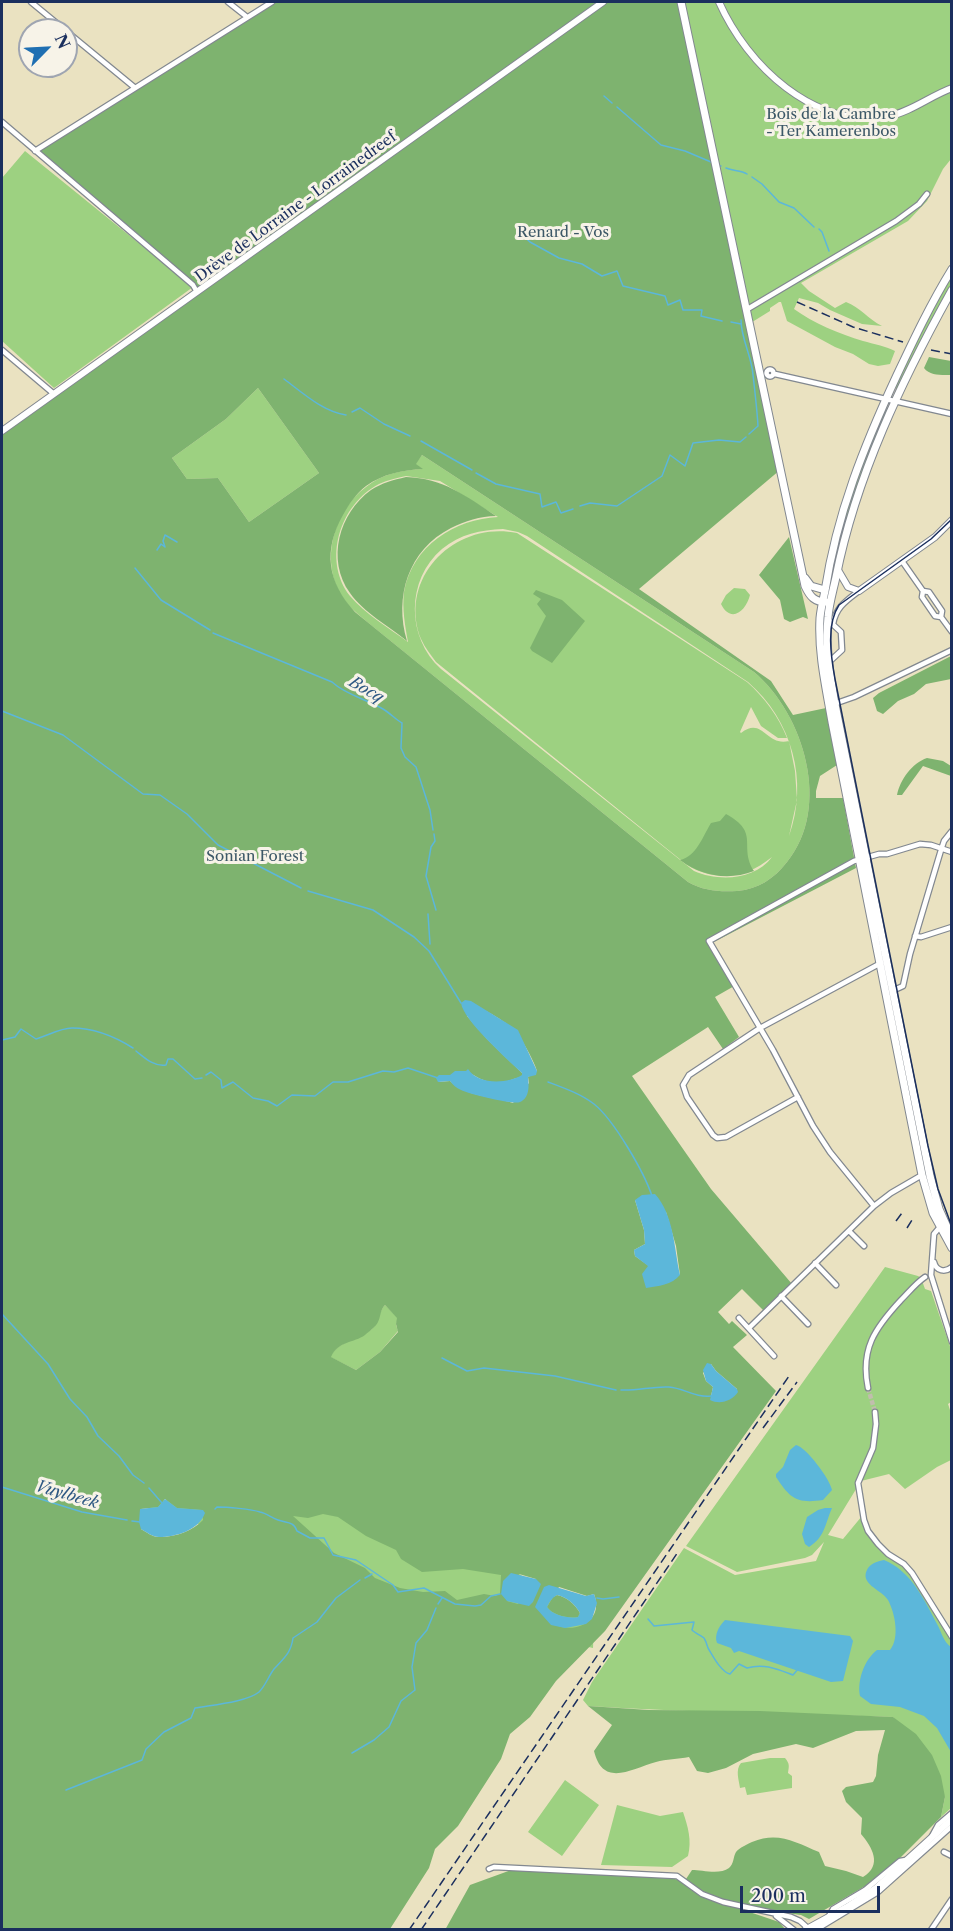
<!DOCTYPE html>
<html>
<head>
<meta charset="utf-8">
<style>
	body { margin:0 }
	#map { position:relative; width:953px; height:1931px; overflow:hidden; background:#eae2c1; font-family:"Libre Caslon Text",serif }
	canvas { display:block }
	.frame { position:absolute; inset:0; border:3px solid #1b2f5e; pointer-events:none }
	.north { position:absolute; left:18px; top:18px; width:60px; height:60px; box-sizing:border-box; background:#f7f3e8; border:2px solid #9fa5b1; border-radius:50%; rotate:66deg; font-size:16px; font-weight:700; line-height:24px; text-align:center; color:#1b2f5e }
	.north::after { content:''; display:block; margin:auto; width:21px; height:27px; background:#1f6fb2; clip-path:polygon(50% 0,100% 100%,50% 72%,0 100%) }
	.scale { position:absolute; left:740px; top:1886px; width:140px; height:27px; box-sizing:border-box; border:3px solid #1b2f5e; border-top:0; padding-left:8px; font-size:18px; line-height:21px; white-space:nowrap; color:#1b2f5e; -webkit-text-stroke:4px #f7f3e8; paint-order:stroke }
</style>
</head>
<body>
<div id="map">
<canvas width="953" height="1931"></canvas>
<div class="frame"></div>
<div class="north">N</div>
<div class="scale">200 m</div>
</div>
<script>
const context = document.querySelector('canvas').getContext('2d');
context.lineJoin = 'round';
function fill(path, color) { context.fillStyle = color; context.fill(path, 'evenodd'); }
function trace(path, color, width, dash) { context.strokeStyle = color; context.lineWidth = width; context.lineCap = dash ? 'butt' : 'round'; context.setLineDash(dash || []); context.stroke(path); }
function write(font, color, halo, rows, align = 'center') {
  context.font = font + ' "Libre Caslon Text",serif'; context.lineWidth = 6; context.setLineDash([]); context.textBaseline = 'middle'; context.strokeStyle = halo; context.fillStyle = color; for (const [text, x, y, turn = 0] of rows) {
    context.save(); context.translate(x, y); context.rotate((+turn || 0) * Math.PI / 180); context.textAlign = isNaN(turn) ? turn : align; if (halo) context.strokeText(text, 0, 0); context.fillText(text, 0, 0); context.restore();
  }
}
fill(new Path2D(`
	M683,2H951V159L943,169L927,201L908,221L801,283L809,291L835,308L846,302C860,307 868,319 882,326L862,324L830,310L818,303L799,298L794,309C813,323 840,334 863,341C874,344 885,346 895,351L890,364L878,366L869,364L853,354L835,347L787,321L781,302H779L770,308V311L749,324L298,222Z
	M25,151L193,287L54,388L2,341V178Z
	M951,274V286L899,390L894,387Z
	M258,388L319,473L249,522L218,478L187,479L172,458L226,419Z
	M884,409L890,412L877,440L833,579L829,578L842,514Z
	M422,455L754,672C804,714 832,807 787,862C774,879 758,889 737,891C720,892 704,891 688,882L366,621C358,614 349,607 343,598C319,563 333,511 366,487C382,474 402,470 422,469L415,464ZM406,476L440,481L498,517C455,519 412,546 404,592C402,609 405,625 408,642C389,628 365,614 350,596C322,560 340,504 379,484C388,480 397,478 406,476ZM503,529L518,532L527,536L748,682C792,720 809,781 789,836L797,800L795,771L789,741C766,747 763,716 741,733L740,732L751,707L761,726L778,738H787C779,717 764,697 747,682L517,533C456,520 397,577 421,639C425,648 431,655 436,662L687,865C717,883 746,878 772,857C755,880 719,882 694,871L441,669C406,637 406,580 442,549C460,534 481,530 503,529Z
	M734,588L745,589L750,595C746,611 731,624 721,604L726,595Z
	M885,1267L918,1276L921,1278L925,1289L931,1291L951,1349V1402L948,1404L951,1413V1460L937,1467L905,1489L889,1474L861,1481L828,1535L843,1539L862,1516L867,1532L873,1541L912,1575L951,1641V1808L941,1817L945,1797L893,1717C791,1713 689,1713 588,1706L583,1700L592,1682L684,1548L735,1575L816,1561L824,1542L812,1555L805,1558L737,1572L686,1546Z
	M385,1305L398,1318L396,1325L398,1331L380,1352L356,1370L330,1357C338,1341 359,1339 372,1329C380,1322 378,1312 385,1305Z
	M227,1492L478,1547L594,1623L593,1648L566,1642L135,1504Z
	M770,1758H785C790,1764 789,1766 788,1773L792,1776V1788L747,1795L745,1787L740,1788C739,1780 735,1770 741,1763Z
	M565,1780L599,1805L562,1856L528,1832Z
	M617,1805L660,1816L683,1812C688,1827 692,1840 688,1856L672,1867L601,1865Z`), '#9dd181');
fill(new Path2D(`
	M274,2H683L780,470L639,589L771,681L793,715L826,708L837,765L820,776L816,791V798H843L856,868L712,943L736,985L715,997L739,1037L723,1049L708,1027L632,1076L711,1189L792,1284L764,1311L742,1289L718,1312L729,1324L732,1321L747,1335L733,1347L776,1391L605,1631L556,1681L530,1717L510,1734L501,1759L458,1826L435,1849L429,1868L390,1929H2V428L196,288L36,149ZM258,388L319,473L249,522L218,478L187,479L172,458L226,419ZM422,455L754,672C804,714 832,807 787,862C774,879 758,889 737,891C720,892 704,891 688,882L355,612C327,582 323,550 343,515C349,504 356,494 366,486C383,474 402,470 423,469L416,464ZM484,1010C507,1022 517,1030 529,1053C532,1059 535,1065 537,1071L528,1077L529,1083L513,1103C492,1096 467,1097 450,1081L438,1082C475,1060 467,1081 498,1083C504,1083 515,1078 522,1077V1073L488,1040L467,1016ZM635,1200L666,1212L676,1246L680,1275L649,1266L635,1256L634,1250L645,1244L644,1230ZM385,1305L397,1318L396,1324L398,1332L380,1352L356,1370L331,1357C338,1341 354,1343 365,1335C368,1332 376,1327 378,1322C381,1316 380,1310 385,1305ZM711,1364L716,1371L737,1389L711,1396L713,1387L706,1381L703,1373ZM165,1499L177,1508L202,1510L203,1520C193,1531 173,1538 158,1537C153,1537 146,1532 141,1529V1509L158,1507ZM323,1514L338,1517L366,1536L396,1550L401,1559L422,1572L463,1569L501,1575L500,1594L495,1596L484,1594L457,1600L445,1591L423,1592L400,1588L375,1578L365,1568L334,1553L293,1516L308,1518ZM519,1574L536,1579L518,1604L507,1601ZM559,1587L587,1596L594,1594C607,1628 558,1640 542,1613Z
	M929,357L951,361V375C942,375 930,376 924,368Z
	M406,477C443,478 466,496 496,516C480,516 465,521 451,528C408,550 394,597 407,641C389,626 364,613 350,593C326,560 339,513 371,490C382,483 393,480 406,477Z
	M789,537L808,619L803,617L790,622L784,619L780,600L759,575Z
	M536,590L562,600L585,621L552,663L532,651L530,648L546,616L537,604L541,599L533,594Z
	M951,656V679L926,684L914,694L898,701L883,714L877,711L873,698L879,693Z
	M927,758L943,761L951,766V776L923,766L902,795H897C900,780 912,763 927,758Z
	M726,814C761,833 738,846 754,871C728,881 702,876 680,860C696,857 703,836 711,823L720,821Z
	M557,1595C567,1597 575,1604 580,1613L578,1617C569,1619 552,1615 547,1607L553,1597Z
	M588,1706L649,1710L760,1711L893,1717L916,1734L932,1755L941,1776L945,1797L941,1817L892,1866L867,1885L809,1919L801,1915L729,1905L779,1922L785,1929L445,1930L470,1885L514,1869L675,1879L684,1882L692,1870C702,1870 720,1875 729,1868C734,1864 733,1857 736,1852C739,1848 748,1844 752,1842C778,1831 795,1842 819,1852L825,1866L846,1871L863,1877C883,1865 872,1847 861,1834L862,1818L846,1802L842,1791L846,1787L873,1782L876,1776L878,1755L885,1730L856,1731L813,1748L796,1744L753,1754L726,1768L708,1773L697,1771L689,1757C678,1759 666,1759 656,1762C631,1769 603,1788 594,1751L612,1725Z`), '#7eb36f');
fill(new Path2D(`
	M465,1000L471,1001L518,1030L537,1071L536,1075L528,1077C529,1085 530,1098 520,1102C513,1105 469,1094 461,1090C456,1088 453,1085 450,1081L438,1082L436,1078L439,1075H450L455,1071H466L468,1069C478,1085 507,1084 522,1075V1073C508,1060 463,1020 461,1003Z
	M655,1194C674,1215 674,1248 680,1275C672,1285 658,1286 646,1288L642,1274L648,1266L635,1256L634,1250L645,1244L644,1230L635,1200L642,1195Z
	M707,1363L711,1364L716,1371L737,1389L738,1392C732,1401 720,1405 710,1400L713,1387L706,1381L703,1370Z
	M796,1445C806,1447 830,1479 832,1490L823,1500C796,1504 790,1498 776,1477V1474L783,1467L790,1450Z
	M165,1499L177,1508L203,1510L205,1513C199,1530 176,1537 159,1537C153,1537 146,1532 141,1529L139,1522L140,1509L158,1507Z
	M825,1508H832C825,1524 825,1537 809,1547L805,1544L802,1534L807,1517L818,1510Z
	M884,1560C911,1571 924,1599 937,1624C942,1633 943,1641 951,1647V1752L937,1728L924,1716L900,1707L871,1704L860,1696C857,1681 864,1660 877,1650H890C900,1638 895,1613 888,1600C881,1589 858,1584 868,1568C872,1563 878,1561 884,1560Z
	M511,1573L536,1579L541,1584L533,1602L529,1606L507,1601L501,1594L503,1581Z
	M549,1585L586,1596L594,1594L597,1603L592,1619L586,1624L576,1626L565,1628L551,1625L535,1607L544,1587ZM557,1595C567,1597 575,1604 580,1613L578,1617C569,1619 552,1615 547,1607C550,1601 552,1598 557,1595Z
	M725,1620L850,1636L853,1641L843,1681L831,1682L739,1651L734,1653L731,1648L717,1643C714,1635 719,1626 725,1620Z`), '#5cb7da');
trace(new Path2D(`
	M604,96L612,103
	M617,107L661,145L685,151L711,162
	M720,166H721
	M726,168C733,171 741,170 747,174
	M752,177L762,184L779,202L794,208L814,227
	M819,229L822,232L829,251
	M518,231L530,242L559,258L582,264L602,276L617,271L623,286L665,296L668,305L680,300L683,310H702L701,316L722,321
	M741,320C741,339 752,357 753,375C755,392 757,409 758,426L749,434
	M731,322L741,324
	M284,379C303,393 322,411 346,415
	M352,412L360,408L384,424L410,436
	M421,441L472,470
	M476,473L496,484L540,494L542,507L556,502L561,513L573,509
	M580,506L590,503L617,506L662,476L670,455L685,466L693,443L719,440L740,442L746,437
	M157,550L161,544L165,547L163,541L165,535L177,542
	M135,568L161,600L210,630
	M213,633L332,682C346,695 366,699 383,709C390,713 395,719 402,723L401,748L405,757L416,767L430,810L433,830
	M2,711L63,735L143,794L160,795L187,814L218,845L301,888
	M434,834L435,841L431,847L426,876L436,910
	M308,891L373,910L414,937L429,951L461,1003
	M428,914L430,944
	M2,1040L15,1037L21,1029L36,1039C47,1036 60,1028 72,1028C95,1028 114,1036 133,1048
	M136,1051C145,1058 154,1067 166,1065L168,1059H173L195,1079L202,1078
	M206,1075L211,1072L221,1080L222,1088L233,1082L253,1098L268,1101L277,1106L292,1095L315,1096L333,1082H348L383,1071L394,1072L408,1068L438,1078
	M548,1082C564,1088 581,1094 594,1104C614,1120 644,1172 652,1196
	M2,1314L48,1364L70,1399L87,1417L98,1436L119,1456L133,1475L144,1483
	M442,1358L467,1371L484,1368L555,1376L616,1390
	M621,1390C637,1391 653,1386 669,1387C684,1388 695,1398 711,1396
	M2,1487L82,1512L127,1520
	M149,1488L162,1503
	M215,1509L217,1507C227,1507 251,1509 260,1512C266,1513 272,1518 278,1520C286,1523 294,1521 297,1531L310,1538H324L333,1555L356,1560L393,1585L398,1592L424,1588L455,1604L475,1606L481,1605L491,1596L500,1594
	M132,1521L140,1522
	M365,1578L372,1574
	M597,1598L603,1599L619,1597
	M438,1604L442,1598
	M648,1619L654,1626L694,1622L692,1630C695,1633 702,1636 704,1638C706,1641 707,1645 708,1648C713,1656 721,1672 730,1674L739,1664L747,1668C764,1663 777,1669 793,1675L798,1669
	M352,1753L374,1740L389,1727L401,1701L415,1690L412,1667L416,1643L427,1630L436,1608
	M66,1790L142,1760L146,1749L164,1732L191,1718L195,1708C211,1705 247,1702 259,1692C266,1685 268,1677 274,1669C284,1658 291,1653 293,1638L317,1622L336,1598L360,1580`), '#5cb7da', 1.5);
trace(new Path2D(`
	M868,1388L875,1412`), '#c1bead', 4.5, [4.5, 2]);
const street = new Path2D(`
	M31,2L65,30
	M228,2L247,17
	M66,31L134,87
	M2,122L186,279L193,285L197,292
	M35,151L272,2
	M746,310L896,221L919,204L927,194
	M2,350L54,394
	M766.5 373a3.5 3.5 0 1 1 7 0a3.5 3.5 0 1 1-7 0Z
	M775,374L952,414
	M902,561L923,591L922,597L935,616L941,617L952,632
	M923,591L929,592L942,611L941,617
	M828,620L841,632L842,650L829,662
	M833,624C836,607 846,601 859,591
	M834,704L854,697L952,650
	M915,936L921,937L952,927
	M892,991L903,986L910,954L941,850L944,841L952,831
	M798,1097L726,1137L717,1138L713,1135L687,1097L683,1085L689,1075L760,1028L881,963
	M874,1206L830,1152L813,1126L773,1050L709,941L854,861L879,854H887L920,844L931,845L952,852
	M940,1227L934,1234L931,1275L952,1342
	M849,1231L864,1246
	M934,1262C936,1271 945,1273 952,1267
	M815,1263L836,1285
	M781,1296L808,1324
	M739,1318L774,1356
	M749,1328L874,1206L891,1193L922,1175
	M868,1388C860,1349 875,1328 901,1300C909,1292 916,1283 925,1277
	M875,1412L876,1424L873,1448L858,1483L864,1520L868,1531L878,1544L888,1554L904,1564L912,1573L952,1637
	M932,1836L938,1825L952,1813
	M944,1852L952,1856
	M489,1869L494,1867L677,1876L702,1894L723,1902L791,1917L800,1921L810,1930
	M776,1916L794,1930
	M829,1916L833,1909L865,1890L900,1861L906,1860
	M811,1928H818L822,1926L878,1892L952,1826
	M931,1930L952,1899`);
const secondary = new Path2D(`
	M719,2C747,65 814,130 889,116C911,112 930,96 952,88
	M2,431L603,2
	M838,570L848,587L859,591L935,537L952,520
	M805,1930L847,1907L876,1888L952,1819`);
const primary = new Path2D(`
	M681,2L805,586C810,597 815,602 826,602
	M952,269C931,303 914,339 897,375C864,446 837,513 825,591C823,600 821,608 820,618C818,653 826,687 832,722L922,1175L933,1213L952,1248
	M952,290C902,380 856,476 836,577C833,591 829,604 828,617C825,646 830,676 835,704L930,1176L939,1209L952,1238
	M805,578L811,586L825,590`);
trace(street, '#828890', 7);
trace(secondary, '#828890', 8);
trace(primary, '#828890', 9);
trace(street, '#fff', 4.5);
trace(secondary, '#fff', 6);
trace(primary, '#fff', 7);
trace(new Path2D(`
	M952,519L931,539L839,605C826,624 831,657 835,679L928,1146L938,1189L952,1227`), '#1b2f5e', 1.5);
trace(new Path2D(`
	M797,302L853,327L903,342
	M931,350L952,354
	M896,1221L902,1213
	M907,1228L912,1220
	M763,1428L797,1382
	M409,1930L789,1376
	M421,1930L678,1552`), '#1b2f5e', 1.5, [9, 4.5]);
write('15px', '#3c5867', '#f7f3e8', [
	["Bois de la Cambre",831,115],
	["- Ter Kamerenbos",831,132],
	["Renard - Vos",563,233],
	["Sonian Forest",255,857]
]);
write('15px', '#1b2f5e', '#f7f3e8', [
	["Drève de Lorraine - Lorrainedreef",296,207,-36]
]);
write('italic 16px', '#2e5883', '#f7f3e8', [
	["Bocq",366,690,30],
	["Vuylbeek",67,1495,16]
]);
</script>
</body>
</html>
